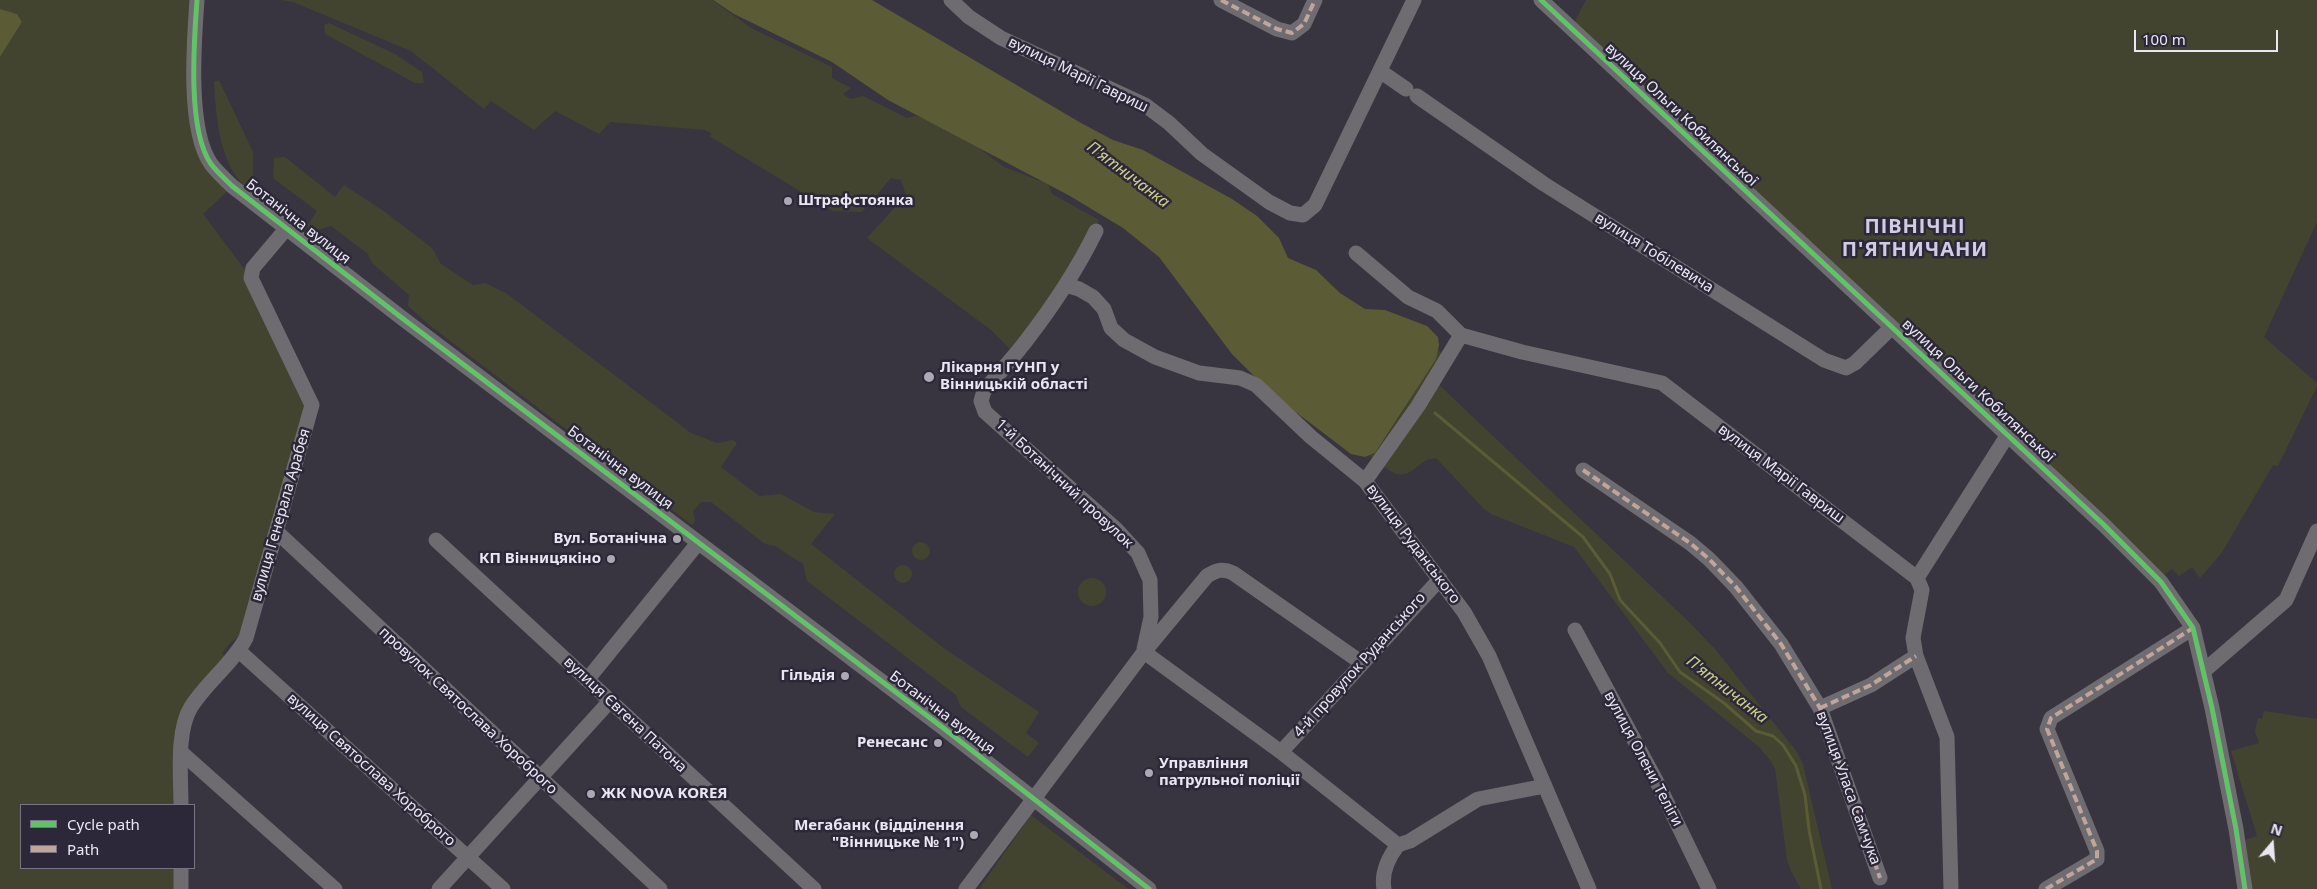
<!DOCTYPE html>
<html>
<head>
<meta charset="utf-8">
<style>
	body { margin:0 }
	#map { position:relative; width:2317px; height:889px; overflow:hidden; background:#383540; font-family:"Noto Sans",sans-serif }
	canvas { display:block }
	.legend { position:absolute; left:20px; top:804px; width:175px; height:65px; box-sizing:border-box; background:#2d2839; border:1px solid #797483; margin:0; padding:6px 9px; list-style:none; font-size:15px; color:#eae7f3 }
	.legend li { display:flex; align-items:center; gap:10px; height:25px }
	.legend b { width:25px; border:1px solid #797483 }
	.north { position:absolute; left:2247px; top:819px; width:50px; height:50px; -webkit-text-stroke:4px #2d2839; paint-order:stroke; rotate:18deg; font-size:14px; font-weight:700; line-height:20px; text-align:center; color:#eae7f3 }
	.north::after { content:''; display:block; margin:auto; width:18px; height:22px; background:#eae7f3; clip-path:polygon(50% 0,100% 100%,50% 72%,0 100%) }
	.scale { position:absolute; left:2134px; top:30px; width:144px; height:22px; box-sizing:border-box; border:2px solid #eae7f3; border-top:0; padding-left:6px; font-size:15px; line-height:18px; white-space:nowrap; color:#eae7f3; -webkit-text-stroke:4px #2d2839; paint-order:stroke }
</style>
</head>
<body>
<div id="map">
<canvas width="2317" height="889"></canvas>
<ul class="legend">
<li><b style="height:6px;background:#61c268"></b>Cycle path</li>
<li><b style="height:6px;background:#c0a59a"></b>Path</li>
</ul>
<div class="north">N</div>
<div class="scale">100 m</div>
</div>
<script>
const context = document.querySelector('canvas').getContext('2d');
context.lineJoin = 'round';
function fill(path, color) { context.fillStyle = color; context.fill(path, 'evenodd'); }
function trace(path, color, width, dash) { context.strokeStyle = color; context.lineWidth = width; context.lineCap = dash ? 'butt' : 'round'; context.setLineDash(dash || []); context.stroke(path); }
function write(font, color, halo, rows, align = 'center') {
  context.font = font + ' "Noto Sans",sans-serif'; context.lineWidth = 5; context.setLineDash([]); context.textBaseline = 'middle'; context.strokeStyle = halo; context.fillStyle = color; for (const [text, x, y, turn = 0] of rows) {
    context.save(); context.translate(x, y); context.rotate((+turn || 0) * Math.PI / 180); context.textAlign = isNaN(turn) ? turn : align; if (halo) context.strokeText(text, 0, 0); context.fillText(text, 0, 0); context.restore();
  }
}
fill(new Path2D(`
	M0,0H195L199,143L232,187L203,214L251,278L312,405L246,631L231,642L222,653L227,660L191,708L181,805H21V868H181V889H0V57L22,22L17,14L0,9Z
	M281,0H712L751,28L832,67V78L851,88L843,94L850,99L863,96L907,118L915,116L942,120L1004,167L1048,184L1052,194L1099,220L1076,264L1046,308L1010,349L991,330L867,238L906,195L901,180L891,178L862,212L833,211L709,136L712,134L705,130L610,122L599,134L555,111L534,130L491,101L484,109L411,51L293,2Z
	M1586,0H2317V222L2264,337L2317,383V386L2278,466L2273,465L2221,554L2200,578L2192,567L2179,576L2172,569L2158,580L1571,29Z
	M329,23L395,54L422,72L424,83H415L325,34L324,25Z
	M219,80L253,152V187L248,189C219,166 216,116 214,82Z
	M285,157L335,197L344,185L385,212L432,248L441,264L473,285L485,283L506,293L691,433L717,443L733,440L737,443L721,467L759,496L781,494L814,512L835,514L811,544L945,649L1039,712L1026,733L1039,743L1028,757L961,707L956,695L807,581L803,564L775,546L765,544L711,502H701L693,511L695,521L692,525L432,327L408,306L409,295L372,263L368,254L331,226L312,232L306,228L317,211L273,178L274,158Z
	M1439,349V351L1447,357L1434,380L1688,621L1715,649L1797,752L1803,764L1832,889H1801L1791,871L1787,860L1775,769L1770,760L1759,747L1668,673L1574,547L1491,514L1484,509L1437,459C1421,455 1414,478 1397,474C1388,472 1378,461 1370,456L1375,453L1401,414Z
	M912 551a9 9 0 1 1 18 0a9 9 0 1 1-18 0Z
	M894 574a9 9 0 1 1 18 0a9 9 0 1 1-18 0Z
	M1078 592a14 14 0 1 1 28 0a14 14 0 1 1-28 0Z
	M2264,711L2317,719V889H2251L2245,840L2257,836L2231,751L2259,743L2255,731L2258,718L2262,719Z
	M1031,815L1128,889H979Z`), '#43442f');
fill(new Path2D(`
	M713,0H872L1081,123L1113,140L1143,150L1232,199L1257,216L1279,238L1288,258L1316,270L1340,293L1365,309L1385,310L1427,326L1438,337L1439,345L1436,359L1375,453L1365,457L1351,454L1272,394L1232,354L1159,257L1123,228L1070,196L888,100L832,62L734,14Z
	M0,9L17,14L22,22L0,57Z`), '#5b5b35');
trace(new Path2D(`
	M1435,413L1583,537L1610,574L1620,600L1660,643L1680,672L1724,703L1756,731L1773,736L1783,745L1796,766L1805,795L1809,830L1821,889`), '#5b5b35', 3);
trace(new Path2D(`
	M197,0C194,41 187,130 211,164C217,172 225,179 232,186L402,318L942,727L1149,889
	M951,0L969,17L1001,38L1145,105L1169,123L1202,154L1269,202L1290,213L1303,215L1315,205L1414,0
	M1221,0L1277,29L1292,33L1304,24L1315,0
	M1541,0L2104,525L2161,582L2193,628L2212,708L2236,829L2245,889
	M1380,71L1406,89
	M1417,96L1544,184L1824,360L1846,368L1855,363L1891,328
	M1096,231C1077,270 1053,306 1026,341C1013,358 998,374 984,391L981,401L985,412L1116,529L1138,553L1150,580L1151,617L1144,649
	M1356,253L1408,297L1437,311L1461,335L1522,352L1662,383L1917,578L1922,590L1913,638L1916,656L1947,737L1951,889
	M1066,285L1079,289L1093,297L1104,309L1111,328L1124,340L1155,357L1199,373L1240,378L1256,385L1311,437L1365,481L1464,612L1489,656L1589,889
	M1583,470L1690,543L1709,559L1736,587L1781,644L1820,708L1880,878
	M1365,481L1418,406L1461,335
	M277,532L660,889
	M436,540L814,889
	M1917,578L2007,436
	M1575,630L1659,786L1709,889
	M239,651L503,889
	M1144,652L1281,752L1398,845L1410,841L1478,799L1545,786
	M2205,670L2286,600L2317,531
	M587,680L698,543
	M1820,708L1871,685L1916,656
	M1281,752L1440,579
	M182,753L335,889
	M181,805C181,777 176,731 191,707C207,682 232,664 246,638L312,405L251,278L253,268L286,229
	M181,889V868
	M439,889L610,701
	M966,889L1144,652L1207,576C1217,570 1222,568 1233,573L1362,663
	M1384,889C1381,872 1388,858 1398,845
	M2046,889L2097,859V851L2047,729L2051,718L2193,628`), '#6e6c70', 15);
trace(new Path2D(`
	M1221,0L1277,29L1292,33L1304,24L1315,0
	M1583,470L1690,543L1709,559L1736,587L1781,644L1820,708L1880,878
	M1820,708L1871,685L1916,656
	M2046,889L2097,859V851L2047,729L2051,718L2193,628`), '#c0a59a', 4, [8, 4]);
trace(new Path2D(`
	M197,0C194,41 187,130 211,164C217,172 225,179 232,186L402,318L942,727L1149,889
	M1541,0L2104,525L2161,582L2193,628L2212,708L2236,829L2245,889`), '#61c268', 5);
for (const [x, y, r, color] of [
	[788,201,5,"#aca9b4"],
	[929,377,6,"#aca9b4"],
	[677,539,5,"#aca9b4"],
	[611,559,5,"#aca9b4"],
	[845,676,5,"#aca9b4"],
	[938,743,5,"#aca9b4"],
	[1149,773,5,"#aca9b4"],
	[591,794,5,"#aca9b4"],
	[974,835,5,"#aca9b4"]
]) { const dot = new Path2D(); dot.arc(x, y, r, 0, 2 * Math.PI); context.fillStyle = color; context.fill(dot); trace(dot, '#2d2839', 2); }
write('15px', '#eae7f3', '#2d2839', [
	["вулиця Марії Гавриш",1078,75,26],
	["вулиця Ольги Кобилянської",1681,115,43],
	["Ботанічна вулиця",298,222,38],
	["вулиця Тобілевича",1654,253,32],
	["вулиця Ольги Кобилянської",1978,391,43],
	["Ботанічна вулиця",620,468,37],
	["вулиця Марії Гавриш",1781,474,37],
	["1-й Ботанічний провулок",1064,484,43],
	["вулиця Генерала Арабея",281,515,-74],
	["вулиця Руданського",1413,544,53],
	["4-й провулок Руданського",1360,665,-48],
	["провулок Святослава Хороброго",468,711,43],
	["Ботанічна вулиця",942,713,37],
	["вулиця Євгена Патона",625,715,43],
	["вулиця Олени Теліги",1643,759,62],
	["вулиця Святослава Хороброго",371,770,42],
	["вулиця Уласа Самчука",1848,788,70]
]);
write('bold 15px', '#eae7f3', '#2d2839', [
	["Штрафстоянка",798,201,"left"],
	["Лікарня ГУНП у",940,368,"left"],
	["Вінницькій області",940,385,"left"],
	["Вул. Ботанічна",667,539],
	["КП Вінницякіно",601,559],
	["Гільдія",835,676],
	["Ренесанс",928,743],
	["Управління",1159,764,"left"],
	["патрульної поліції",1159,781,"left"],
	["ЖК NOVA KOREЯ",601,794,"left"],
	["Мегабанк (відділення",964,826],
	["\"Вінницьке № 1\")",964,843]
], 'right');
write('italic 16px', '#ced18a', '#2d2839', [
	["П'ятничанка",1128,175,37],
	["П'ятничанка",1727,690,38]
]);
context.letterSpacing = '1px';
write('bold 20px', '#d2cbe3', '#2d2839', [
	["ПІВНІЧНІ",1915,227],
	["П'ЯТНИЧАНИ",1915,250]
]);
context.letterSpacing = '0px';
</script>
</body>
</html>
